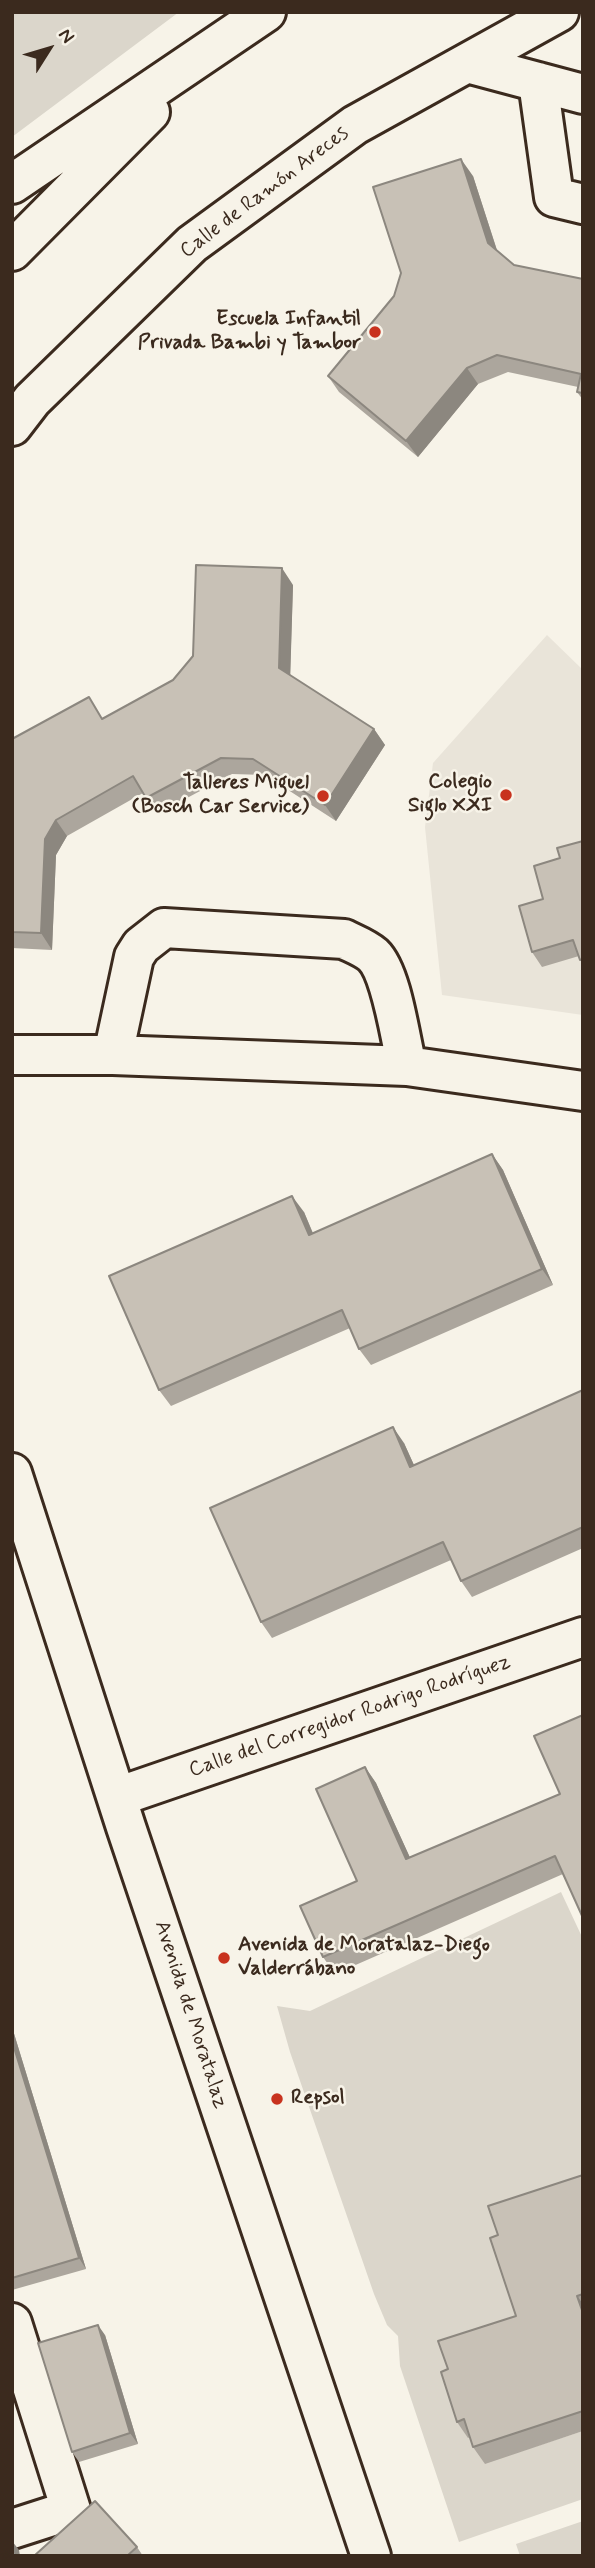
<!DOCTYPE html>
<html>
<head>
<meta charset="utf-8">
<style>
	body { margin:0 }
	#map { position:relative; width:595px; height:2568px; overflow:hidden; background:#f7f3e8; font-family:Mynerve,sans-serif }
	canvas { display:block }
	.frame { position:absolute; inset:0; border:14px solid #3b2a1e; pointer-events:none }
	.north { position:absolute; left:14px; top:14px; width:70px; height:70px; -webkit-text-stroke:5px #f7f3e8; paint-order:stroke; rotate:53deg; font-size:19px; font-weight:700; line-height:28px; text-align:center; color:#3b2a1e }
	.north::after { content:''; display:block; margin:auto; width:24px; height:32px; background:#3b2a1e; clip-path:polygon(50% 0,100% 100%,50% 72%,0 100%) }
</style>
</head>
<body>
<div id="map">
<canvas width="595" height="2568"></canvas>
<div class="frame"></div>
<div class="north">N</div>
</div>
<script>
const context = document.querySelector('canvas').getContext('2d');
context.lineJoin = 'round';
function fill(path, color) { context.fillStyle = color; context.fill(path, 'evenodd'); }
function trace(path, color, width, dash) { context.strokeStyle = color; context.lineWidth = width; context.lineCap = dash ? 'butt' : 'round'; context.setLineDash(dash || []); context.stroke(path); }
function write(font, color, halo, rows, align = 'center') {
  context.font = font + ' Mynerve,sans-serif'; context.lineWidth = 5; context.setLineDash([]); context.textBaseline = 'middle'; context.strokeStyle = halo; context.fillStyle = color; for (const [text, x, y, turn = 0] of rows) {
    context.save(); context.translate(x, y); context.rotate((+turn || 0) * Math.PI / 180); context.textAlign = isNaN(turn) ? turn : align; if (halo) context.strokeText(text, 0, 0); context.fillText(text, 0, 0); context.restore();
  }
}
fill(new Path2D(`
	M547,635L583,670V1015L442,995L425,827L433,763Z`), '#e9e4d9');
fill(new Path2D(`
	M12,12H179L12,137Z
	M561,1892L583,1939V2195L525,2300L468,2437L475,2435L485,2463L583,2431V2499L459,2542L400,2366L398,2336L387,2325L374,2294L290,2052L277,2006L310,2011Z
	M583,2521V2556H520L516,2544Z`), '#dbd6cb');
const minor = new Path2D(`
	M467,63L583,94
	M538,82L554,197L583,204
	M12,426L32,400L192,244L355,125L559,12
	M12,1055H113L407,1066L583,1091
	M113,1055L134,957L141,946L164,928L344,939C354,944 365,948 373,955C392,973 400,1039 407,1066
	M12,1473L126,1827L371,2556
	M117,1797L583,1637
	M12,2323L71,2510L12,2529`);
const highway = new Path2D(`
	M12,184L266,12
	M12,251L150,112`);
trace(minor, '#3b2a1e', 44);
trace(highway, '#3b2a1e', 44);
trace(minor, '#f7f3e8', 38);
trace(highway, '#f7f3e8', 38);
fill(new Path2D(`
	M473,176L497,250L514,265L583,279V400L577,392L578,387L508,372L478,384L418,457L339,392L328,376L394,296Z
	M293,585L290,676L374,729L385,745L336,821L265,775L232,774L157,814L143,793L67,836L56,855L52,950L12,948V739L103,718L173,680Z
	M583,841V964L579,956L542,967L532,952L543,899L560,858Z
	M492,1154L503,1170L553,1285L371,1365L359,1349L350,1328L171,1406L159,1390L304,1212L313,1233Z
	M583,1390V1548L472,1597L461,1581L451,1560L272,1638L261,1622L404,1443L414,1465Z
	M583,1715L563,1874L335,1974L323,1957L357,1881L365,1767L376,1783L410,1858L560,1794Z
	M12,2027L86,2269L12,2290Z
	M583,2175V2431L485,2464L473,2447L470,2437L468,2438L457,2422L448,2369L516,2316L498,2235Z
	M105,2335L138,2444L79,2462L72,2452Z
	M137,2547L143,2556H34Z`), '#aca69d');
fill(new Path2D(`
	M461,159L473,176L500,260L488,243Z
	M467,368L478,384L418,457L406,441Z
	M282,568L293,585L290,684L279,668Z
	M374,729L385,745L336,821L325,805Z
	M56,820L67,836L56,855L52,950L41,933L45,839Z
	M492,1154L503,1170L553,1285L542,1269Z
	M292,1196L304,1212L320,1251L309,1235Z
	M393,1427L404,1443L422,1483L410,1467Z
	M365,1767L376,1783L418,1875L406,1859Z
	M12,2027L86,2269L79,2258L12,2041Z
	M577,2296L583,2304V2313Z
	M98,2325L105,2335L138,2444L130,2433Z
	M12,2541L19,2550L20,2556H16Z`), '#8c877f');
const building = new Path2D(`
	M461,159L488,243L514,265L583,279V393L577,392L581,374L497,355L467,368L406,441L328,376L394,296L401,273L373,187Z
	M196,565L282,568L279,668L374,729L325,805L253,759L221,758L146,798L133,776L56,820L45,839L41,933L12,932V739L89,697L102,719L173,680L193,656Z
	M583,841V959L580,960L573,940L532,952L519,906L543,899L534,866L560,858L557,848Z
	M492,1154L542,1269L359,1349L342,1310L159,1390L109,1276L292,1196L309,1235Z
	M583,1390V1527L461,1581L443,1542L261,1622L210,1508L393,1427L410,1467Z
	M583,1715V1918L555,1856L323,1957L300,1906L357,1881L316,1789L365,1767L406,1859L560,1794L534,1736Z
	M12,2041L79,2258L12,2278Z
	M583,2175V2294L577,2296L583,2313V2411L473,2447L464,2419L457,2422L441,2372L448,2369L438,2341L516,2316L490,2238L498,2235L488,2206Z
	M98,2325L130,2433L72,2452L38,2343Z
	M95,2501L137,2547L127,2556H34Z
	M12,2543L16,2556H12Z`);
fill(building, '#c8c1b6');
trace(building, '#8c877f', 2);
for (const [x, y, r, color] of [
	[375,332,7,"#c8321e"],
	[506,795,7,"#c8321e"],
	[323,796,7,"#c8321e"],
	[224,1958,7,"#c8321e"],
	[277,2099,7,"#c8321e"]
]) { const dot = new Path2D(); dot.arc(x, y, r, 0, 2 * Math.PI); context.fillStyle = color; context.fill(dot); trace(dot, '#f7f3e8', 2.5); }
write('21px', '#3b2a1e', '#f7f3e8', [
	["Calle de Ramón Areces",265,193,-37],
	["Calle del Corregidor Rodrigo Rodríguez",350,1717,-19],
	["Avenida de Moratalaz",190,2015,72]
]);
write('bold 21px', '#3b2a1e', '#f7f3e8', [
	["Escuela Infantil",361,320],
	["Privada Bambi y Tambor",361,344],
	["Colegio",492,783],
	["Siglo XXI",492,807],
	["Talleres Miguel",309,784],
	["(Bosch Car Service)",309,808],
	["Avenida de Moratalaz-Diego",238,1946,"left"],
	["Valderrábano",238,1970,"left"],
	["Repsol",291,2099,"left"]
], 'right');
</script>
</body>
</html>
